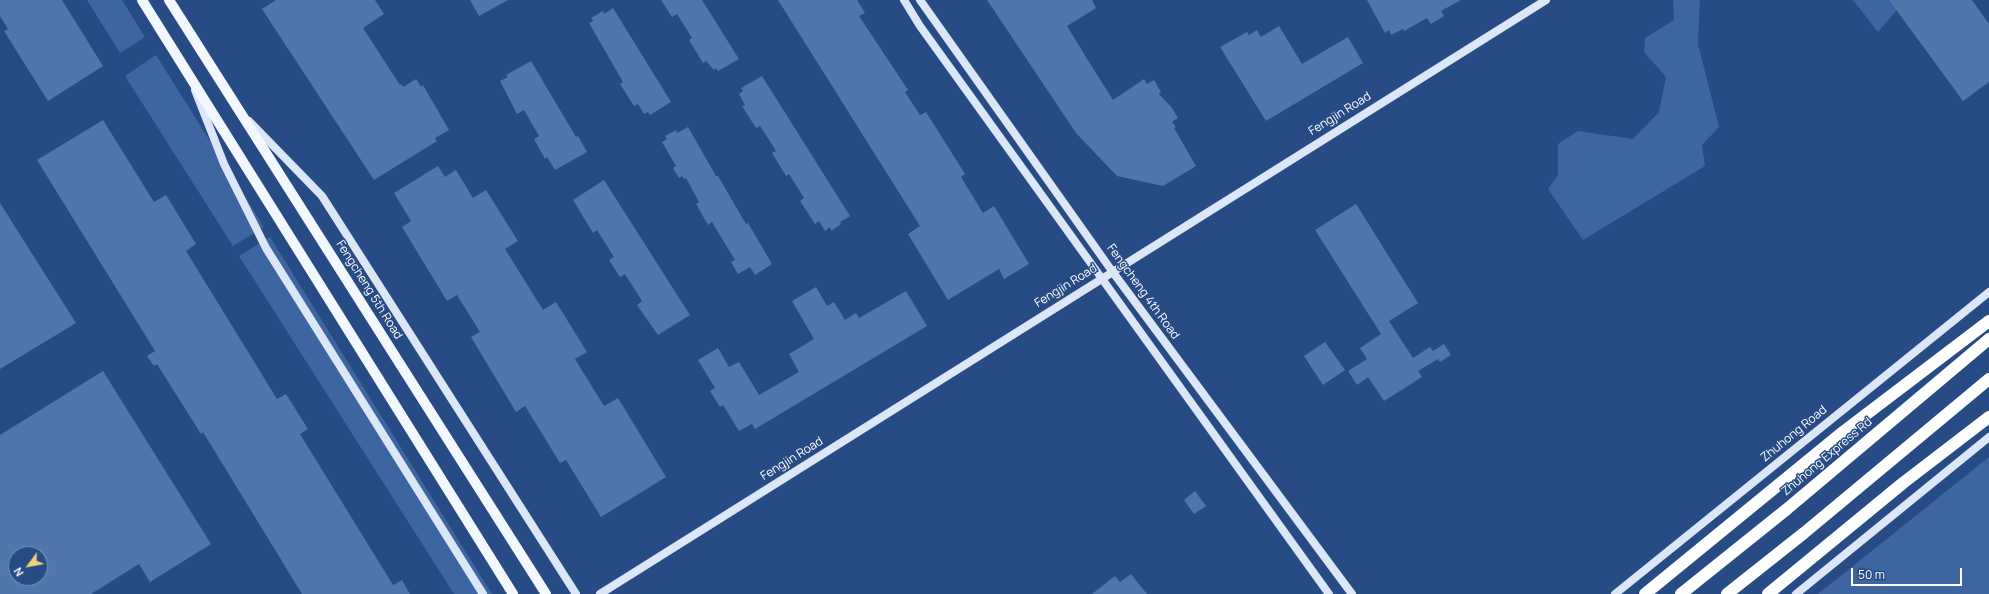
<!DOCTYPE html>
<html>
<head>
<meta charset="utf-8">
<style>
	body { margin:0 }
	#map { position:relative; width:1989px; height:594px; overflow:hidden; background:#274c85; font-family:Manrope,sans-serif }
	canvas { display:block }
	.north { position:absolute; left:8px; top:546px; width:40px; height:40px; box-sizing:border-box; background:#274c85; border:1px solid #7d94b6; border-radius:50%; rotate:238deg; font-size:11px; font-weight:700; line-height:16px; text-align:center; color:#fff }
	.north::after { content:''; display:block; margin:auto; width:14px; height:18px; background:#f0d277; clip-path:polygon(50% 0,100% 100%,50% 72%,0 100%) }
	.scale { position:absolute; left:1851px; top:568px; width:111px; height:18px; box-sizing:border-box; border:2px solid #fff; border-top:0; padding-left:5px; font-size:12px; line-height:14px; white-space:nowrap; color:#fff; -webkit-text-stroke:3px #274c85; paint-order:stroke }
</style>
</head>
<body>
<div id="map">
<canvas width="1989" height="594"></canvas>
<div class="north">N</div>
<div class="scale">50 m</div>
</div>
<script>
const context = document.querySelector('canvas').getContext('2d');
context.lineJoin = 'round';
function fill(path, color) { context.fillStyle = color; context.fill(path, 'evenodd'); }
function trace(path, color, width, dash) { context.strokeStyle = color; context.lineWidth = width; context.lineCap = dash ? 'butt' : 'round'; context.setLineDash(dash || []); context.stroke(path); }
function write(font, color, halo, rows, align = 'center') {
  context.font = font + ' Manrope,sans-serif'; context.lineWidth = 3; context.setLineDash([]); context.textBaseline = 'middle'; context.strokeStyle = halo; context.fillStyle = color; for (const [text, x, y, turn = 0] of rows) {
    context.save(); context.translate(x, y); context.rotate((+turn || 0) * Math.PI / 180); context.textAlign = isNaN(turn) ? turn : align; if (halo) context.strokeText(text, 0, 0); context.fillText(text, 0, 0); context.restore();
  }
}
fill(new Path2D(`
	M87,0H122L145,37L120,53Z
	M1673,0H1700L1698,44L1719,127L1702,145L1705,166L1583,240L1548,189L1558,175V144L1578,131L1633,139L1659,112L1666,77L1644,52L1645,38L1674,20Z
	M1853,0H1891L1898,9L1878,32Z
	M156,55L264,227L233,246L125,76Z
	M270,237L492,594H454L239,256Z
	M1989,457V594H1818Z`), '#3c65a1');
fill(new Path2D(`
	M0,0H62L103,66L48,101L4,31L8,29L0,16Z
	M276,0H375L384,14L363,28L400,85L401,84L403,87L416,79L421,87L423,85L449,130L435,138L437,141L374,180L262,9Z
	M470,0H508L479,16Z
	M661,0H702L739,59L718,71L716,68L714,70L706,61L703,63L689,40L692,38L677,14L672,17Z
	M778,0H857L865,13L859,16L908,90L905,92L920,115L926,112L965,174L961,177L983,213L994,206L1029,264L1004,279L999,269L948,300L908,234L920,226Z
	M987,0H1092L1096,8L1067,26L1089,62L1113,100L1144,79L1147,84L1154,80L1161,92L1159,94L1172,108L1178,118L1172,122L1176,127L1174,128L1196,166L1163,186L1117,176L1076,133Z
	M1367,0H1461L1441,11L1444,16L1431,24L1427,18L1404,31L1403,29L1391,35L1389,30L1385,33Z
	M1889,0H1972L1989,24V82L1963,101Z
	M613,8L671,102L650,115L648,112L644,114L638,104L634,106L620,84L623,82L589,23L593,21L591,18L603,11L604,14Z
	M1279,26L1302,64L1348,37L1363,63L1266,121L1220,47L1247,32L1249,35L1257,30L1261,37Z
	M531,61L576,137L578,136L587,152L555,170L547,157L545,159L534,139L539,136L524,110L517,114L500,81L508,77L506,75Z
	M762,76L850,216L840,222L841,224L831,231L830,227L825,231L819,221L815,224L800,201L804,198L789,174L786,176L772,153L776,151L760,126L756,128L742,106L745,105L739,94L743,91L741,88Z
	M103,120L154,202L166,195L196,244L186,251L277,399L286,394L308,429L300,434L393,585L402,580L410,594H302L203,432L201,434L157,364L154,366L147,356L155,351L37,160Z
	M688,127L716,176H718L746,224L748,223L772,264L755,275L750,267L738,274L731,262L735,260L712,222L708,225L696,204L699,202L686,178L684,179L682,176L679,178L673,168L676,166L662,142L667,139L665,136L676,130L677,133Z
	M438,166L445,177L456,170L473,198L486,190L518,241L505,249L543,310L556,302L587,352L575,359L604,406L618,398L666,477L601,517L566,460L560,463L525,406L516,412L471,337L480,332L457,295L447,301L402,227L411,221L394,193Z
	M604,180L690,315L658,335L637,305L642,301L625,274L620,277L609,260L614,257L597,230L593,233L573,200Z
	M0,203L76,323L0,369Z
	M1356,204L1418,303L1389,321L1413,358L1430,347L1433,351L1444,344L1451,355L1440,362L1438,359L1418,371L1422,377L1384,401L1368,377L1357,385L1348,371L1367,359L1360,348L1381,334L1315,230Z
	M816,287L827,306L834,302L845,320L856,313L859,318L906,291L927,326L755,429L752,424L739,431L723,405L720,407L710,391L715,388L698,360L718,348L729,367L739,362L759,395L799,372L789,354L814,339L792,301Z
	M1325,342L1345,370L1323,385L1304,356Z
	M103,371L211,544L150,582L139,564L91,594H0V435ZM16,554H40V578H16Z
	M1195,491L1206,506L1194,514L1184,500Z
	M1131,574L1147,594H1092L1115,576L1120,582Z`), '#5076ac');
trace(new Path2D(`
	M904,0L920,26L1329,594
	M920,0L1112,271L1352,594
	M195,90L224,164L266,248L483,594
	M249,121L322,196L576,594
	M600,594L1546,0
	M1615,594L1989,292
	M1796,594L1989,437`), '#dbe6f7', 8);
trace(new Path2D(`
	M142,0L513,594
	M169,0L546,594`), '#f3f7fe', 10);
trace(new Path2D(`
	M1645,594L1843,432L1989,321
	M1681,594L1787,509L1989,339
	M1727,594L1804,533L1989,379
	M1768,594L1903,483L1989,417`), '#fff', 12);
write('12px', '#fff', '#274c85', [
	["Fengjin Road",1340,114,-32],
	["Fengjin Road",1066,286,-32],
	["Fengcheng 5th Road",369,290,58],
	["Fengcheng 4th Road",1143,292,54],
	["Zhuhong Road",1794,434,-39],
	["Zhuhong Express Rd",1827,457,-40],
	["Fengjin Road",792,459,-32]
]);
</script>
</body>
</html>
